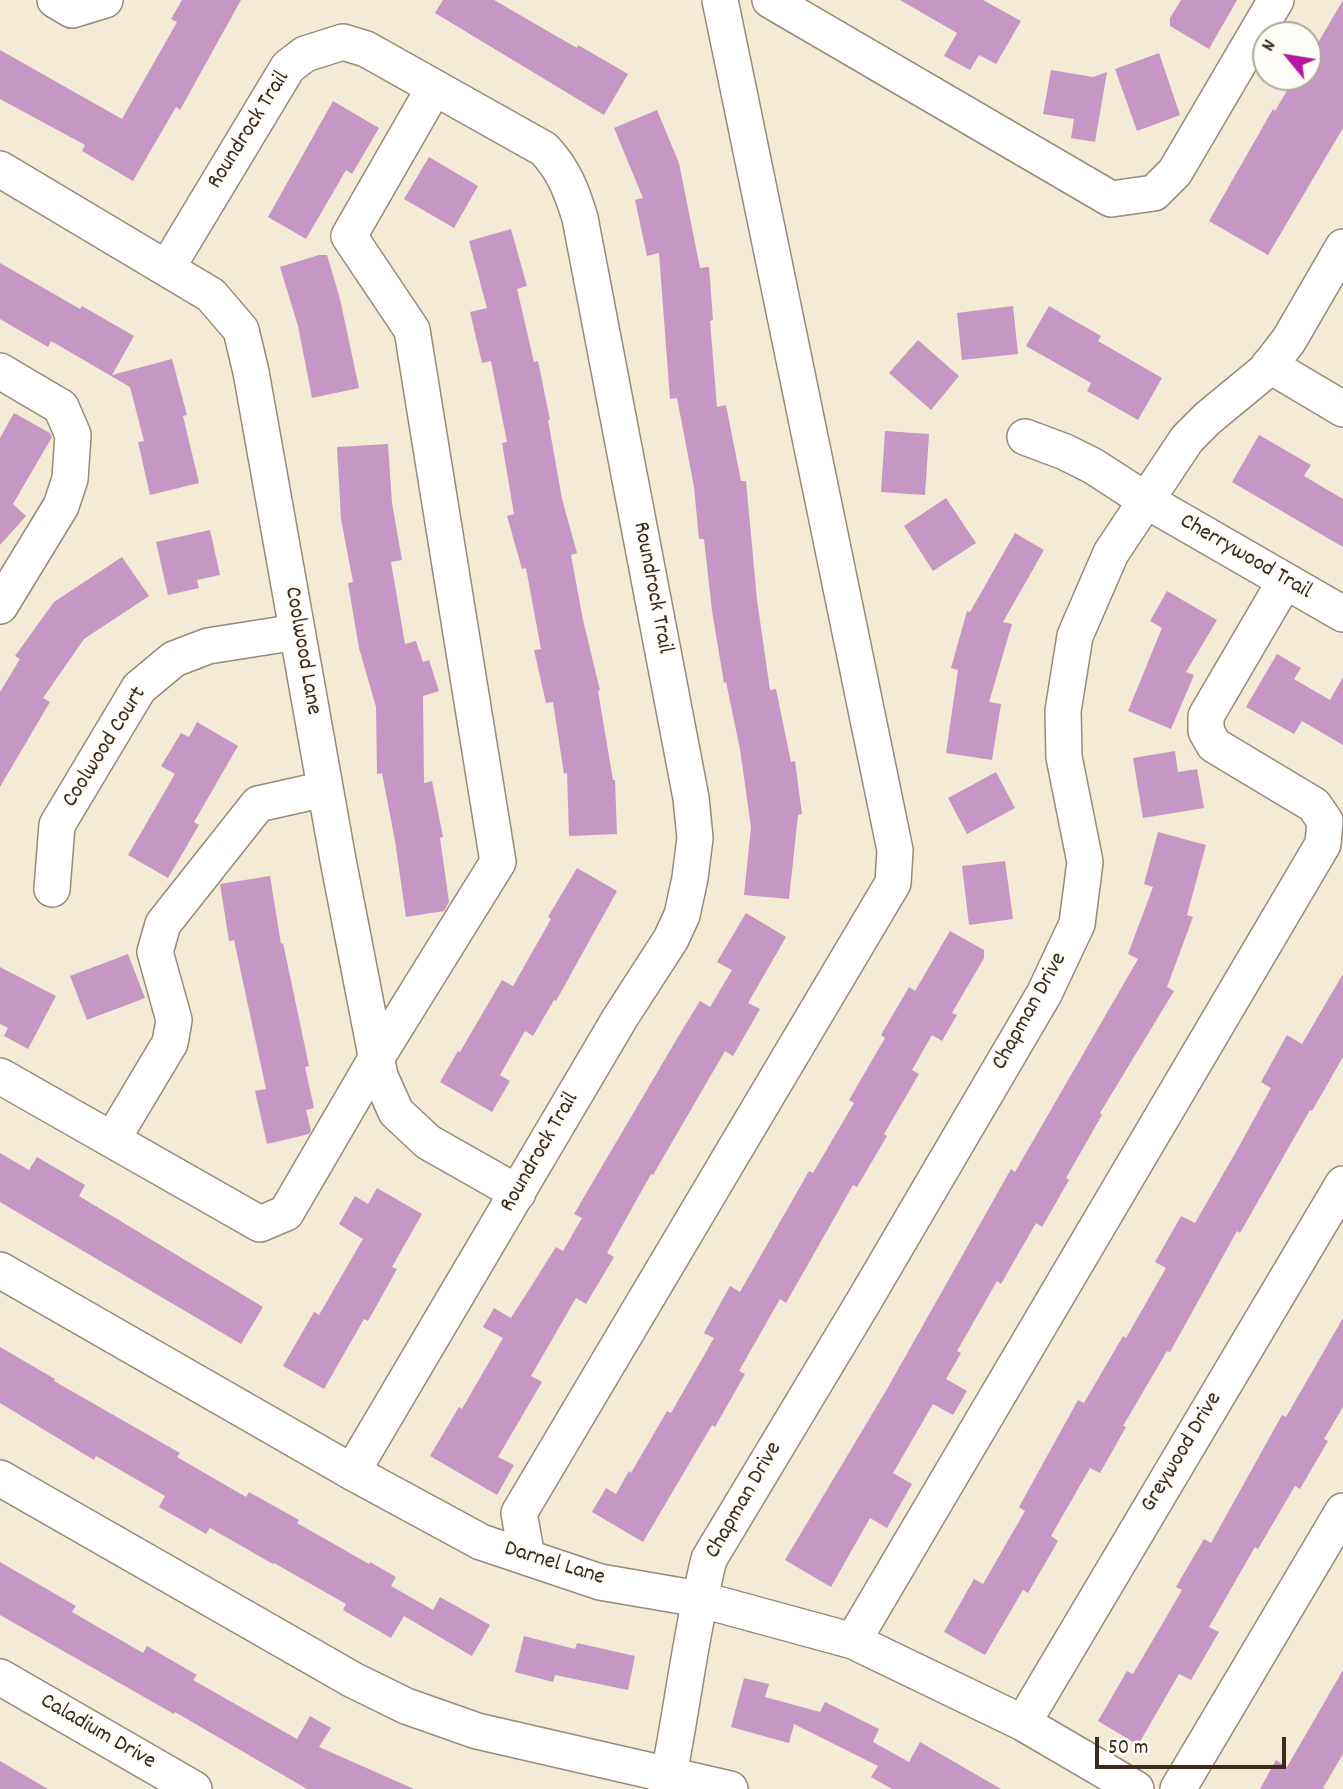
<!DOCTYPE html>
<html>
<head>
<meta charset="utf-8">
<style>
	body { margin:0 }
	#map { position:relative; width:1343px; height:1789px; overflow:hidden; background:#f3ebd5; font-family:Dekko,sans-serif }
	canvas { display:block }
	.north { position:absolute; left:1252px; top:21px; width:70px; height:70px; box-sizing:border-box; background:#fdfcf7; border:2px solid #afa8a0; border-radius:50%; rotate:300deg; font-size:19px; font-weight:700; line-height:28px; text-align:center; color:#3b2a1e }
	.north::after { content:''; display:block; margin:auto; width:24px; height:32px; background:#b5179e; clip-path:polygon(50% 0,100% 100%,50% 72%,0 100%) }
	.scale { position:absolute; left:1095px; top:1737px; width:191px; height:32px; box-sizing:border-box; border:4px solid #3b2a1e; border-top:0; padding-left:9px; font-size:21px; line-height:24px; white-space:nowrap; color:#3b2a1e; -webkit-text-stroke:5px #fdfcf7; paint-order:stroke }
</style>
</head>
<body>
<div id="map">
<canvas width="1343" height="1789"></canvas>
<div class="north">N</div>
<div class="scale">50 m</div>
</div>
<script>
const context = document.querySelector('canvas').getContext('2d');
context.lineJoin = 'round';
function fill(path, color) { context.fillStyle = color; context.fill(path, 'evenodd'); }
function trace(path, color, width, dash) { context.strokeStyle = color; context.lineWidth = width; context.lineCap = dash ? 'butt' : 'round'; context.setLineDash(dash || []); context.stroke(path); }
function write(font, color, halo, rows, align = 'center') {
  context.font = font + ' Dekko,sans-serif'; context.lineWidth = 5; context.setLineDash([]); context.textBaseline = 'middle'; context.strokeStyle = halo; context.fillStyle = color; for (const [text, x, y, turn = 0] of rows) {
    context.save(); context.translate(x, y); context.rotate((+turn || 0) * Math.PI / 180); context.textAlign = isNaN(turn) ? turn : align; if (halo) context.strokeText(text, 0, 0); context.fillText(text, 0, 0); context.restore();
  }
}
fill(new Path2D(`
	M182,0H241L180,110L176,107L133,181L82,151L85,145L0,99V50L122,119L177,22L171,19Z
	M443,0H494L577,48L578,45L628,74L604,115L435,13Z
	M900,0H983L1021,21L996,64L979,55L970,70L944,56L957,33Z
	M1181,0H1237L1209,49L1170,26V18Z
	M1343,0V128L1268,255L1209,221L1273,109L1275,111L1295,77H1308V60Z
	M1159,53L1180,115L1137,131L1115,69Z
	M1051,70L1093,77L1107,72L1095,142L1071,138L1074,119L1043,114Z
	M333,101L379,128L352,174L346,170L306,239L268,217Z
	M657,110L679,163L700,268L709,267L713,320L710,321L717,407L726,405L741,481H746L757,600L770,690L776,689L791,762L795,761L802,814L798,815L789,899L744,895L751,827L740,749L726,682L724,683L712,611L704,539H699L694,487L677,398L670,399L659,253L647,256L635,200L643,198L614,128Z
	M429,157L478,186L454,228L404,199Z
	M511,229L527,286L517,289L534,362L538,361L550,420H548L562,499L577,553L571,555L583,620L600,690L598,691L613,780H615L617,834L569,836L567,773L564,774L553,702L546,703L534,650L541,649L526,568L522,569L507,516L514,514L502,443L507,442L491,361L482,363L470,312L487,308L469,241Z
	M319,255H327L340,299L359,388L312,398L298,326L280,267Z
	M0,263L80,309L82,306L134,336L112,375L172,359L187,415L183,416L199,483L150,495L138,442L144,441L130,387L51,341L48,347L0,319Z
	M1013,306L1018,354L962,360L957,313Z
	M1049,306L1101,336L1098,341L1162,378L1138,420L1087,391L1091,383L1026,346Z
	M918,340L959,376L931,410L889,373Z
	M14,413L50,433L52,437L13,504L26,516L0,545V438Z
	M885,431L929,434L925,495L881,492Z
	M1259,435L1311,465L1304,476L1343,499V547L1232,482Z
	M388,444L392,503L402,560L391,562L405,644L416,641L423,662L429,660L439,691L423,696L424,783L432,781L443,837L440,838L449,902L444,911L406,917L395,841L382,773L377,774L376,707L359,648L348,583L353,582L341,519L337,447Z
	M946,498L976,543L933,571L904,526Z
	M210,530L220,575L197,580L199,588L168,595L156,542Z
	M1015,533L1044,550L1003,622L1012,624L989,702L1001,704L992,760L946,753L958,670L951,668L967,611L970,612Z
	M122,557L149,596L84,639L43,698L50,702L0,787V692L20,659L15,656L54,602Z
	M1167,591L1217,620L1186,672L1194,675L1171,729L1128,711L1162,628L1150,621Z
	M1277,654L1301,668L1294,679L1330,700L1343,677V745L1302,721L1294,734L1246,707Z
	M197,722L238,746L194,822L199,825L168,878L128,855L175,774L161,766L181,733L189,737Z
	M1175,751L1178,772L1197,769L1204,808L1143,818L1133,758Z
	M996,772L1015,808L967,834L948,798Z
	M1158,832L1206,845L1187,915L1193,917L1167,987L1174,991L1100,1113L1102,1115L1066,1178L1069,1180L1042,1227L1036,1223L1001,1284L997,1281L957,1351L961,1353L946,1379L967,1391L953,1415L933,1404L893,1473L912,1484L887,1528L870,1518L831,1587L785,1560L887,1389L1011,1169L1015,1172L1138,959L1128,954L1153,887L1144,884Z
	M1005,861L1013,919L969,925L962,866Z
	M577,868L617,891L556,1001L554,1000L533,1036L525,1031L500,1075L510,1081L492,1112L440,1082L458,1051L460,1052L502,980L513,986L551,919L548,917Z
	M270,876L281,944L283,943L309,1066L305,1067L314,1108L306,1110L311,1131L309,1134L267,1144L255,1091L266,1089L234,940L229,941L220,884Z
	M746,913L786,937L748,1003L760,1009L733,1056L725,1051L653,1175L651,1174L607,1253L614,1257L586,1304L576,1298L531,1376L542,1382L498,1457L514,1465L497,1495L430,1456L459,1407L462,1409L503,1338L483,1327L494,1308L511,1318L556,1247L563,1251L582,1218L574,1214L678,1037L700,1001L710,1007L732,970L717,962Z
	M950,931L984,950V958L952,1013L957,1015L942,1041L932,1035L912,1070L919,1074L884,1134L887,1136L857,1187L853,1185L786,1303L780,1299L739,1371L745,1374L715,1427L712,1425L643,1542L592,1512L606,1488L616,1494L629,1471L631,1473L667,1411L671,1413L714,1338L704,1333L730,1286L740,1292L809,1171L813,1173L854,1103L849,1100L885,1038L881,1035L909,987L915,991Z
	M128,954L145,998L87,1020L70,976Z
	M0,967L56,996L28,1049L4,1036L8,1028L0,1024Z
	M1343,974V1057L1312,1111L1310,1110L1240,1233L1237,1231L1170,1352L1167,1351L1123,1426L1126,1427L1100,1473L1090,1468L1051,1536L1058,1541L1028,1593L1023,1590L985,1655L944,1632L974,1579L983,1584L1025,1511L1019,1507L1078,1400L1084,1403L1123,1336L1126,1338L1166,1268L1155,1262L1181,1216L1195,1223L1237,1150L1271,1088L1261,1082L1287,1035L1302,1044Z
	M0,1153L29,1170L37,1157L85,1185L79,1196L263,1307L241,1344L0,1202Z
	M377,1188L422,1214L392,1267L397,1269L368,1321L364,1319L324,1389L283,1366L314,1312L319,1315L363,1239L339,1224L355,1196L368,1204Z
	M1343,1318V1407L1324,1439L1328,1441L1300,1489L1295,1486L1258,1549L1255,1547L1209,1627L1219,1632L1191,1680L1179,1674L1138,1745L1098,1721L1127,1671L1133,1674L1182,1590L1176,1587L1204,1539L1211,1543L1282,1415L1286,1417Z
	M0,1347L55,1379L54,1381L180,1453L177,1457L246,1497L249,1492L299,1520L297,1523L369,1564L370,1562L396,1577L391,1586L433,1610L440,1597L490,1625L472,1656L404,1616L391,1638L343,1610L346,1604L274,1563L273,1564L210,1528L206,1534L159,1507L165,1496L96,1456L94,1460L0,1403Z
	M0,1562L76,1606L72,1612L143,1653L147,1646L197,1675L193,1680L297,1739L310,1716L331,1728L319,1747L414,1789H307L175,1712L174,1714L0,1615Z
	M524,1636L575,1649L577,1643L635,1656L628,1690L555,1675L553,1682L515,1672Z
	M1343,1670V1754L1323,1788L1326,1789H1260L1276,1760L1287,1767Z
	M744,1678L769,1684L765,1697L820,1712L825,1702L879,1729L873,1742L909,1762L920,1742L1001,1789H892L871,1777L878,1766L794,1724L789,1743L731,1727Z
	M0,1761L48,1789H0Z`), '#c696c4');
const minor = new Path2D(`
	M55,0L72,10L105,0
	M770,0L1111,199L1154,193L1175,172L1276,0
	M0,169L211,295L241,330L251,372L338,860L380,1076L396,1112L428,1142L518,1193
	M167,268L288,67L305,54L343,42L366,49L544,149C564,170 572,192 580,218L691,798L695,838L690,878L682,915L671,939L620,1018L352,1472
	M1269,365L1343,409
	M0,371L61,407L73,435L70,479L61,506L0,606
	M1025,437L1065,452L1093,466L1147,501L1343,614
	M52,889L57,825L139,688L174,659L208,646L297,632
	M0,1076L260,1224L286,1213L377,1057L498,862L412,330L349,236L434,88
	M112,1140L170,1043L174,1020L155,952L163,924L258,804L325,789
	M0,1270L352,1472L481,1542L600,1582L699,1599L853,1641L1023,1723L1136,1789
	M0,1478L353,1680L406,1706L477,1731L730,1789
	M527,1557L519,1513L893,883L895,850L720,0
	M853,1641L1323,844L1325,821L1314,805L1214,745L1206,731V716L1285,581
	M0,1677L194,1789
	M1023,1723L1343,1184
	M666,1789C682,1713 690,1635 709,1559L864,1301L1044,994L1077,924L1085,862L1064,757L1063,711L1075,636L1111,553L1187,439L1208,418L1265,371L1289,340L1343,247
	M1178,1789L1343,1511`);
trace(minor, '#978a7a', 38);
trace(minor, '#fff', 35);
write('23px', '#3b2a1e', '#fdfcf7', [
	["Roundrock Trail",250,131,-58],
	["Cherrywood Trail",1245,558,30],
	["Roundrock Trail",651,588,79],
	["Coolwood Lane",301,651,80],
	["Coolwood Court",106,748,-58],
	["Chapman Drive",1031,1012,-61],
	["Roundrock Trail",541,1153,-60],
	["Greywood Drive",1183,1453,-59],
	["Chapman Drive",745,1501,-60],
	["Darnel Lane",554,1565,17],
	["Caladium Drive",97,1733,30]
]);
</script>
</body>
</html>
